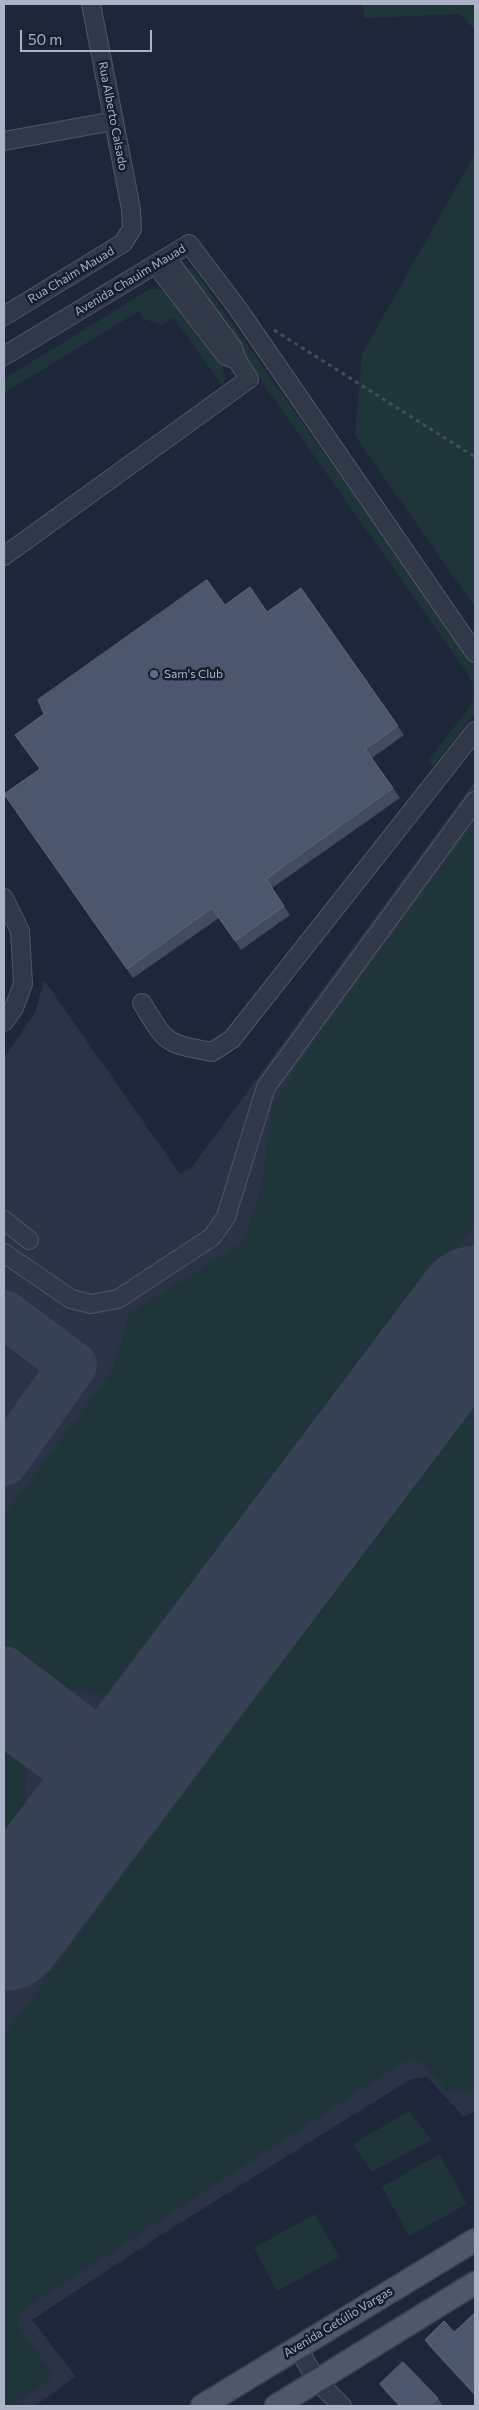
<!DOCTYPE html>
<html>
<head>
<meta charset="utf-8">
<style>
	body { margin:0 }
	#map { position:relative; width:479px; height:2410px; overflow:hidden; background:#1e2739; font-family:Commissioner,sans-serif }
	canvas { display:block }
	.frame { position:absolute; inset:0; border:5px solid #abb3c6; pointer-events:none }
	.scale { position:absolute; left:20px; top:30px; width:132px; height:22px; box-sizing:border-box; border:2px solid #abb3c6; border-top:0; padding-left:6px; font-size:15px; line-height:18px; white-space:nowrap; color:#abb3c6; -webkit-text-stroke:4px #171e2d; paint-order:stroke }
</style>
</head>
<body>
<div id="map">
<canvas width="479" height="2410"></canvas>
<div class="frame"></div>
<div class="scale">50 m</div>
</div>
<script>
const context = document.querySelector('canvas').getContext('2d');
context.lineJoin = 'round';
function fill(path, color) { context.fillStyle = color; context.fill(path, 'evenodd'); }
function trace(path, color, width, dash) { context.strokeStyle = color; context.lineWidth = width; context.lineCap = dash ? 'butt' : 'round'; context.setLineDash(dash || []); context.stroke(path); }
function write(font, color, halo, rows, align = 'center') {
  context.font = font + ' Commissioner,sans-serif'; context.lineWidth = 5; context.setLineDash([]); context.textBaseline = 'middle'; context.strokeStyle = halo; context.fillStyle = color; for (const [text, x, y, turn = 0] of rows) {
    context.save(); context.translate(x, y); context.rotate((+turn || 0) * Math.PI / 180); context.textAlign = isNaN(turn) ? turn : align; if (halo) context.strokeText(text, 0, 0); context.fillText(text, 0, 0); context.restore();
  }
}
fill(new Path2D(`
	M475,781V2111L464,2117L427,2077L411,2079L175,2226L32,2320L76,2377L34,2406H4V1058L35,1013L44,980L180,1174L192,1167Z`), '#2b3446');
fill(new Path2D(`
	M362,4H475V30L460,14L365,18Z
	M475,154V607L355,436L362,354Z
	M192,267L475,666V713L433,766L428,761L472,704L473,687L468,674L184,271Z
	M150,289C160,289 165,289 172,297L222,366L225,380L222,385L174,318L162,325L144,319L139,311L4,393V379Z
	M475,821V1226L139,1683L108,1696L60,1688L4,1646V1515L113,1369L129,1313L242,1243L261,1189L272,1107L296,1066Z
	M475,1399V2090L471,2093L448,2092L420,2061H405L22,2311L18,2326L53,2373L49,2381L10,2406H4V2035Z
	M4,1750L26,1767L24,1821L4,1849Z
	M409,2111L431,2140L372,2172L353,2144Z
	M439,2154L467,2204L409,2236L382,2187Z
	M315,2214L339,2257L277,2291L254,2248Z`), '#20353a');
trace(new Path2D(`
	M4,1314L73,1365L4,1462
	M4,1670L92,1737L158,1728
	M4,1721L69,1769V1843`), '#384255', 48);
trace(new Path2D(`
	M4,1931L475,1306`), '#384255', 120);
const minor = new Path2D(`
	M4,141L114,121
	M156,265L226,356L237,360L233,348L167,258
	M4,316L123,243L132,229L131,209L91,4
	M4,356L189,244L236,306L475,653
	M4,556L249,379L237,360
	M4,898L20,931L23,984L14,1008L4,1022
	M142,1003C167,1044 164,1043 212,1052L232,1039L475,731
	M4,1220L29,1240
	M4,1253L71,1299L91,1304L118,1299L212,1237L226,1217L266,1087L475,801
	M297,2347L317,2381L342,2406`);
const major = new Path2D(`
	M202,2406L475,2240
	M276,2406L475,2283`);
trace(minor, '#4f5667', 20);
trace(major, '#3b4252', 25);
trace(new Path2D(`
	M274,330L475,457`), '#3d5257', 3, [4, 4]);
trace(minor, '#313949', 18);
trace(major, '#4f5869', 22);
fill(new Path2D(`
	M301,588L404,735L372,758L400,798L272,888L290,915L241,950L219,918L133,978L4,794L40,769L225,605L267,612Z
	M475,2313V2396L431,2348L425,2340L454,2332Z
	M380,2384L438,2398L443,2406H399L385,2391Z`), '#414b61');
const building = new Path2D(`
	M207,580L225,605L250,587L267,612L301,588L398,726L365,749L393,788L266,879L284,906L235,941L212,908L127,969L4,794L40,769L15,735L44,714L38,700Z
	M475,2313V2394L425,2340L444,2321L454,2332Z
	M403,2362L438,2398L429,2406H401L380,2384Z`);
fill(building, '#4c566c');
trace(building, '#5b657a', 1);
for (const [x, y, r, color] of [
	[154,674,5,"#5c6f8a"]
]) { const dot = new Path2D(); dot.arc(x, y, r, 0, 2 * Math.PI); context.fillStyle = color; context.fill(dot); trace(dot, '#171e2d', 2); }
write('12px', '#abb3c6', '#171e2d', [
	["Rua Alberto Calsado",113,116,79],
	["Rua Chaim Mauad",71,275,-31],
	["Avenida Chauim Mauad",130,280,-31],
	["Avenida Getúlio Vargas",338,2322,-31]
]);
write('12px', '#abb3c6', '#171e2d', [
	["Sam's Club",164,674]
], 'left');
</script>
</body>
</html>
